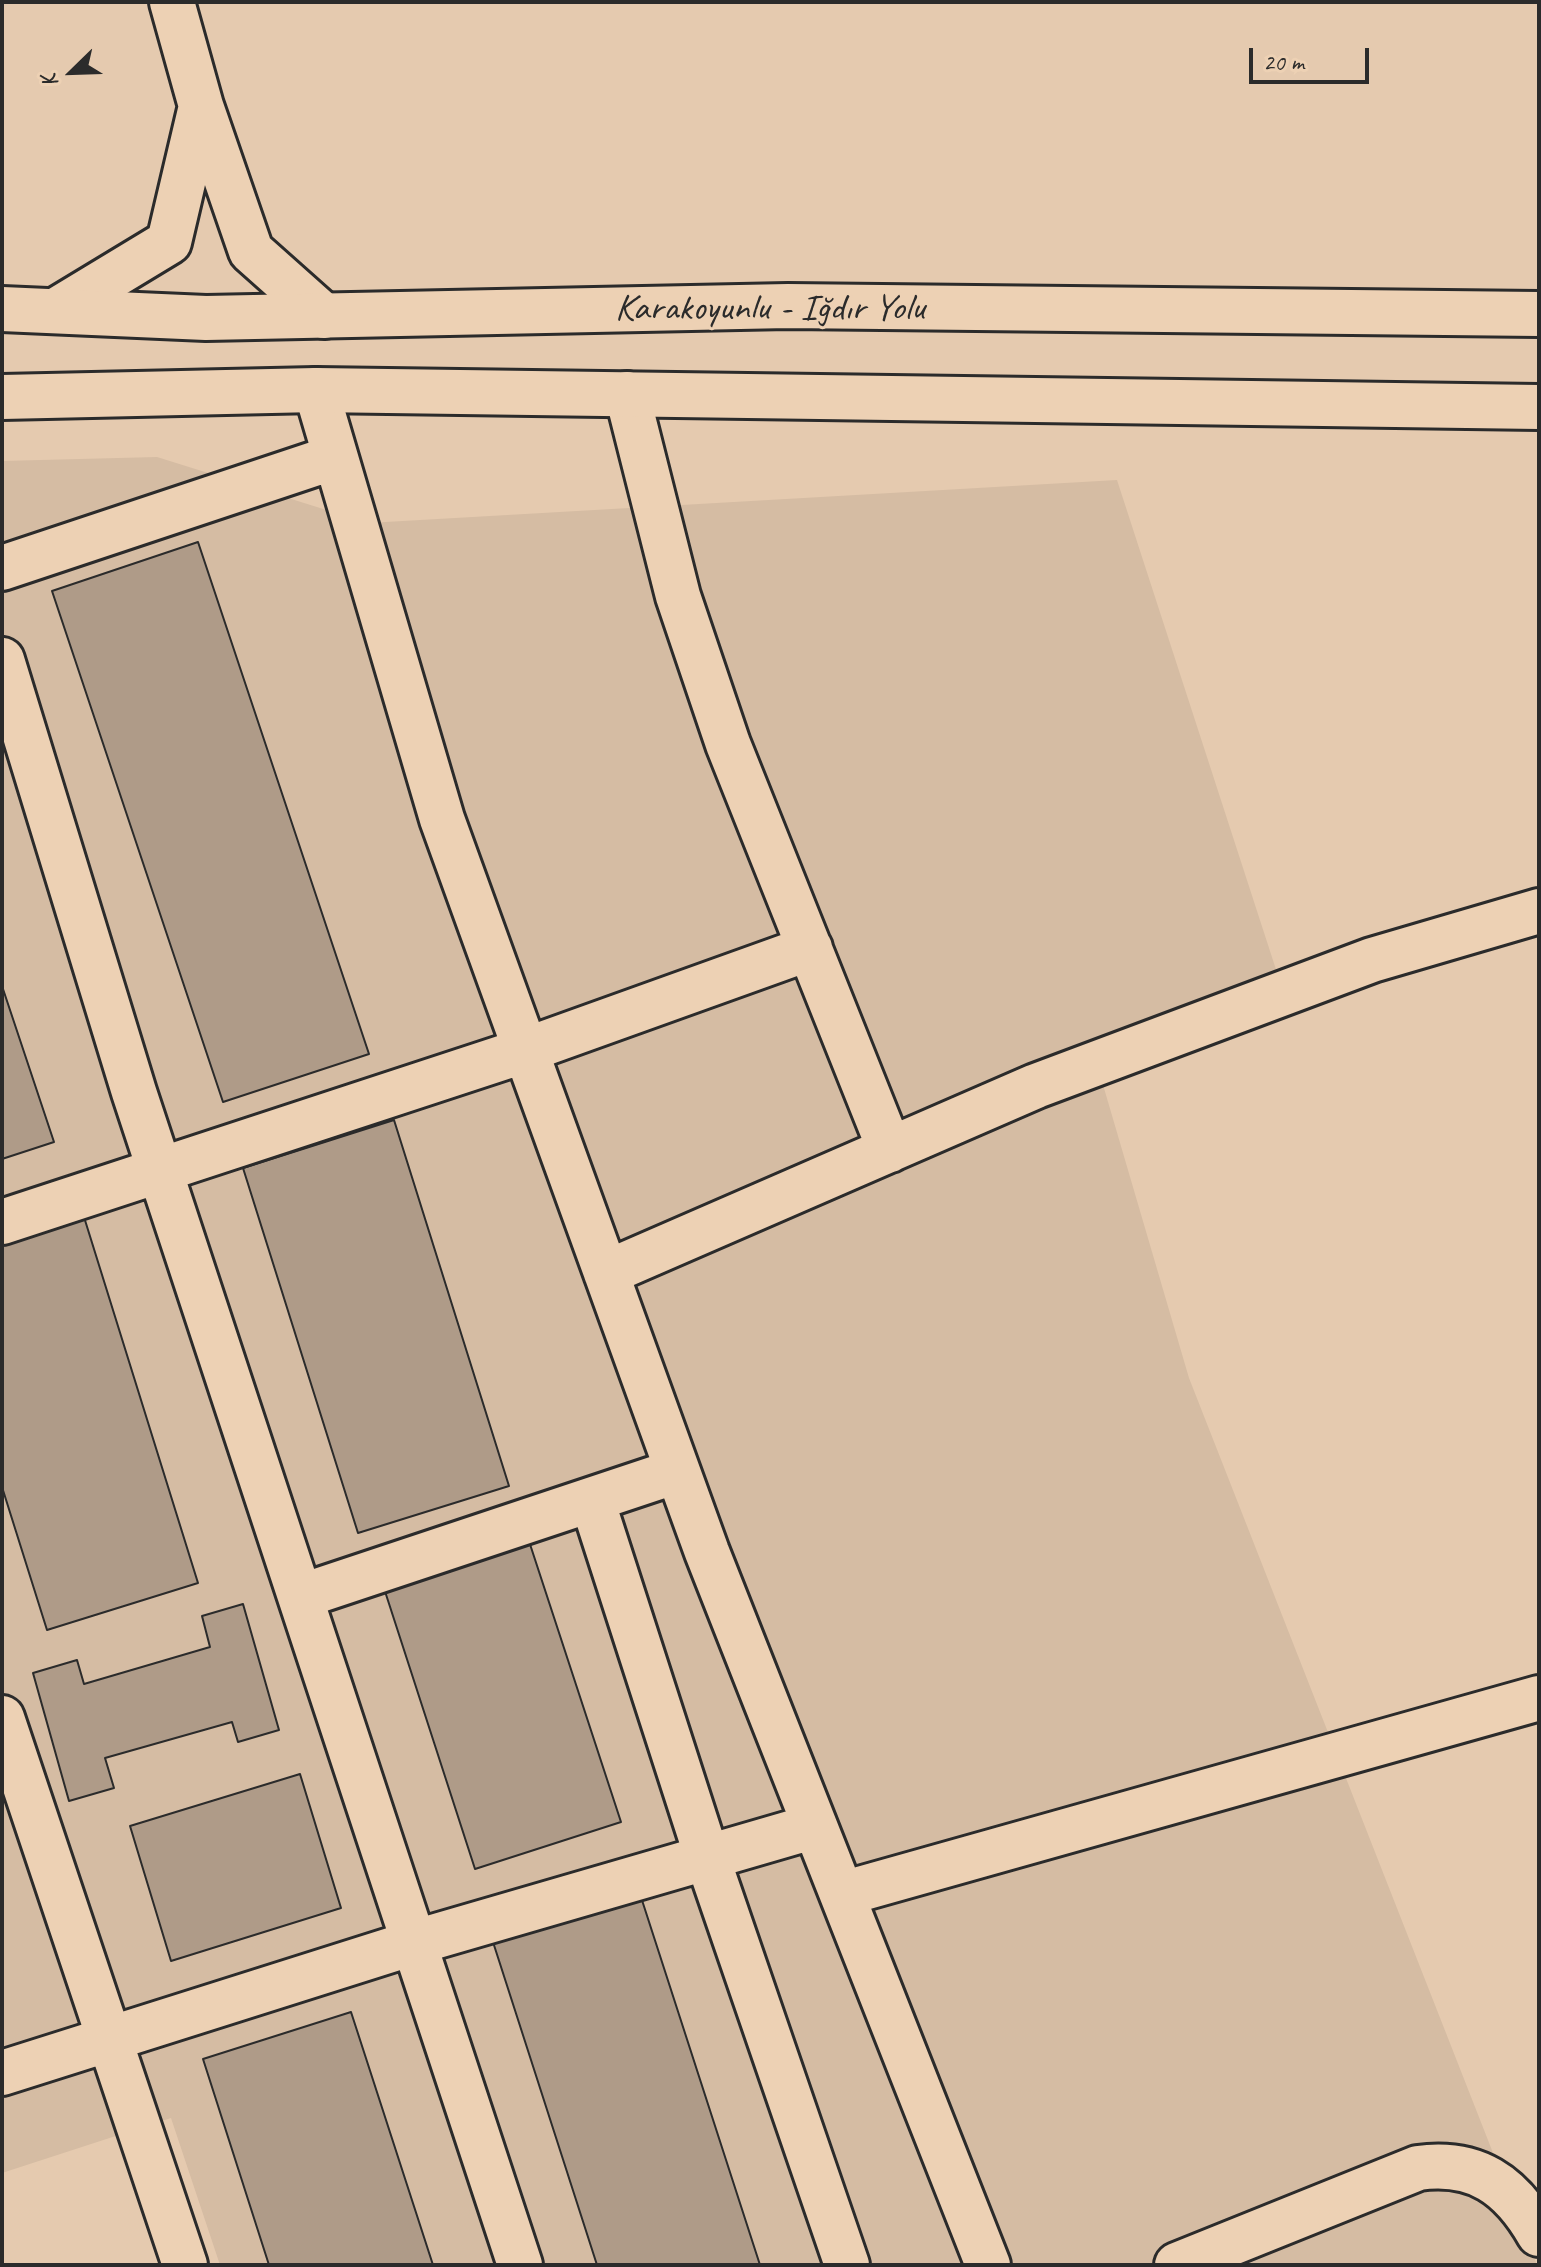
<!DOCTYPE html>
<html>
<head>
<meta charset="utf-8">
<style>
	body { margin:0 }
	#map { position:relative; width:1541px; height:2267px; overflow:hidden; background:#e5caaf; font-family:Caveat,sans-serif }
	canvas { display:block }
	.frame { position:absolute; inset:0; border:4px solid #2b2b2b; pointer-events:none }
	.north { position:absolute; left:32px; top:32px; width:80px; height:80px; -webkit-text-stroke:6px #edd1b4; paint-order:stroke; rotate:247deg; font-size:22px; font-weight:700; line-height:32px; text-align:center; color:#2b2b2b }
	.north::after { content:''; display:block; margin:auto; width:28px; height:36px; background:#2b2b2b; clip-path:polygon(50% 0,100% 100%,50% 72%,0 100%) }
	.scale { position:absolute; left:1249px; top:48px; width:120px; height:36px; box-sizing:border-box; border:4px solid #2b2b2b; border-top:0; padding-left:10px; font-size:24px; line-height:28px; white-space:nowrap; color:#2b2b2b; -webkit-text-stroke:6px #edd1b4; paint-order:stroke }
</style>
</head>
<body>
<div id="map">
<canvas width="1541" height="2267"></canvas>
<div class="frame"></div>
<div class="north">K</div>
<div class="scale">20 m</div>
</div>
<script>
const context = document.querySelector('canvas').getContext('2d');
context.lineJoin = 'round';
function fill(path, color) { context.fillStyle = color; context.fill(path, 'evenodd'); }
function trace(path, color, width, dash) { context.strokeStyle = color; context.lineWidth = width; context.lineCap = dash ? 'butt' : 'round'; context.setLineDash(dash || []); context.stroke(path); }
function write(font, color, halo, rows, align = 'center') {
  context.font = font + ' Caveat,sans-serif'; context.lineWidth = 6; context.setLineDash([]); context.textBaseline = 'middle'; context.strokeStyle = halo; context.fillStyle = color; for (const [text, x, y, turn = 0] of rows) {
    context.save(); context.translate(x, y); context.rotate((+turn || 0) * Math.PI / 180); context.textAlign = isNaN(turn) ? turn : align; if (halo) context.strokeText(text, 0, 0); context.fillText(text, 0, 0); context.restore();
  }
}
fill(new Path2D(`
	M157,457L368,523L1117,480L1282,988L1101,1078L1189,1378L1537,2265H220L171,2118L2,2173V461Z`), '#d5bca3');
const building = new Path2D(`
	M198,542L369,1054L223,1102L52,591Z
	M2,986L54,1142L2,1159Z
	M394,1120L509,1486L358,1533L243,1168Z
	M84,1217L198,1583L47,1630L2,1487V1243Z
	M526,1532L621,1822L475,1869L381,1579Z
	M243,1604L279,1730L238,1742L232,1722L105,1758L114,1788L69,1801L33,1673L77,1660L84,1684L210,1647L202,1616Z
	M300,1774L341,1908L171,1961L130,1826Z
	M640,1894L760,2265H597L493,1942Z
	M351,2012L433,2265H269L203,2059Z`);
fill(building, '#af9b88');
trace(building, '#2b2b2b', 2);
const minor = new Path2D(`
	M172,2L201,106
	M55,311L169,242L201,106L251,251L324,316
	M316,390L442,819L707,1552L988,2265
	M627,394L678,596L728,744L890,1150
	M2,568L335,457
	M2,660L134,1092L520,2265
	M2,1222L526,1050L810,948
	M606,1273L1036,1086L1372,960L1539,911
	M592,1500L707,1857L847,2265
	M302,1596L677,1471
	M2,1718L185,2265
	M842,1894L1539,1698
	M2,2073L416,1942L815,1826
	M1177,2265L1418,2168C1476,2160 1511,2185 1539,2234`);
const highway = new Path2D(`
	M2,309L206,318L788,306L1539,314
	M2,397L316,390L1539,407`);
trace(minor, '#2b2b2b', 50);
trace(highway, '#2b2b2b', 50);
trace(minor, '#edd1b4', 44);
trace(highway, '#edd1b4', 44);
write('38px', '#2b2b2b', '#edd1b4', [
	["Karakoyunlu - Iğdır Yolu",770,309]
]);
</script>
</body>
</html>
